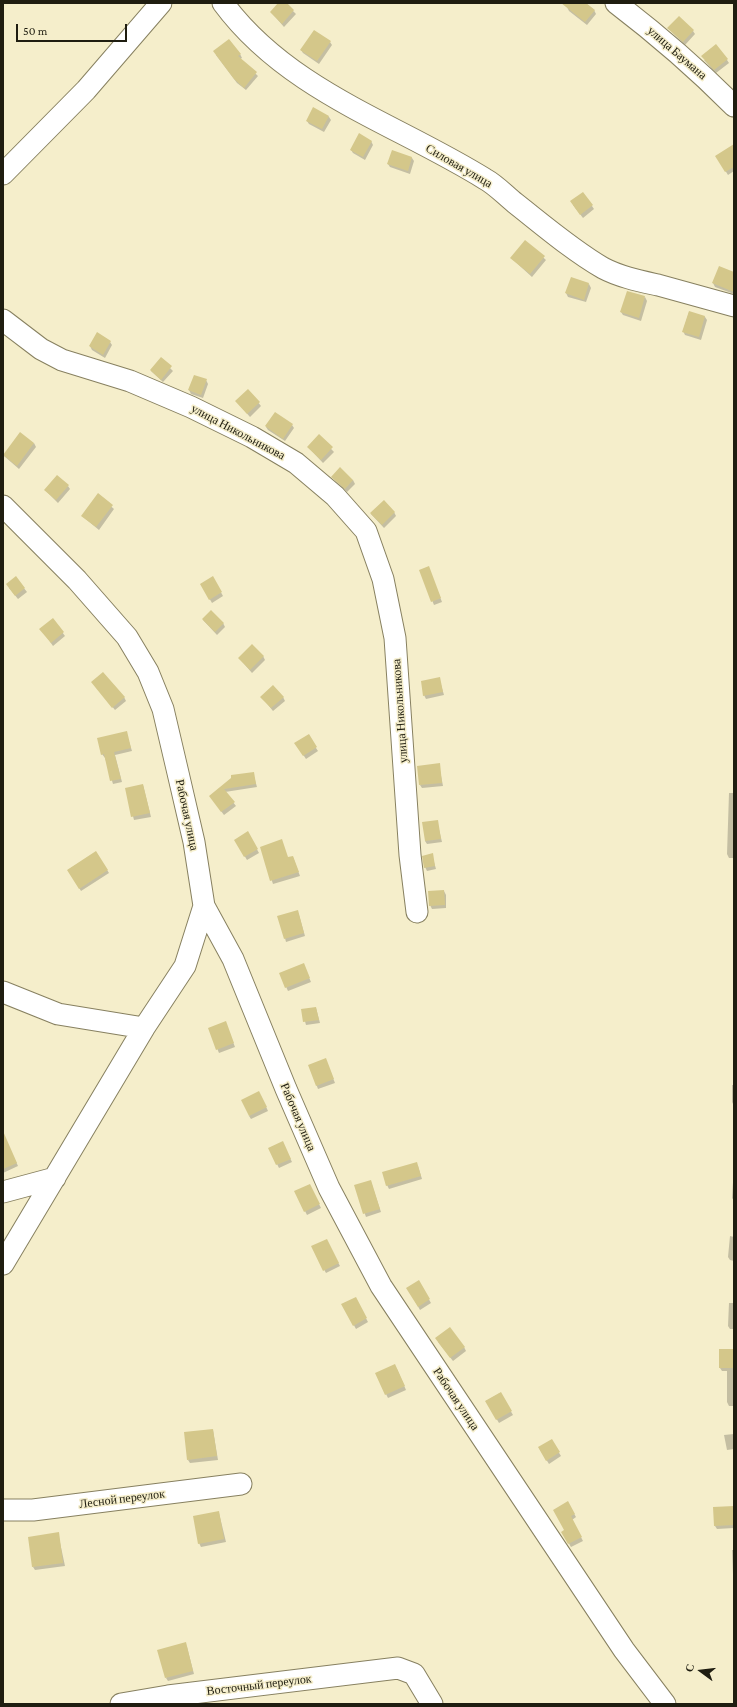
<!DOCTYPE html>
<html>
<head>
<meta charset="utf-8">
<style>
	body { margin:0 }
	#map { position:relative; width:737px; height:1707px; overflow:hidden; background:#f5eecb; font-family:"Crimson Pro",serif }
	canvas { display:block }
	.frame { position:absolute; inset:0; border:4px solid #1f1d10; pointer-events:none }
	.north { position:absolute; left:681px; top:1651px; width:40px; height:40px; -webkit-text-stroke:3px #f5eecb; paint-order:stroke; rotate:285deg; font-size:11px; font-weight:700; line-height:16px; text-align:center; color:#1f1d10 }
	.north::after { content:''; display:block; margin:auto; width:14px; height:18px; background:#1f1d10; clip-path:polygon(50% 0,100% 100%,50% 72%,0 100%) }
	.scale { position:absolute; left:16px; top:24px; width:111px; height:18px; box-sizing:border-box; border:2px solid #1f1d10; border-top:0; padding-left:5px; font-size:12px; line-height:14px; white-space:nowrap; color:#1f1d10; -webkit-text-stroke:3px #f5eecb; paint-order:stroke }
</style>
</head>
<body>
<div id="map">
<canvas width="737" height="1707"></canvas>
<div class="frame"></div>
<div class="north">С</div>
<div class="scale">50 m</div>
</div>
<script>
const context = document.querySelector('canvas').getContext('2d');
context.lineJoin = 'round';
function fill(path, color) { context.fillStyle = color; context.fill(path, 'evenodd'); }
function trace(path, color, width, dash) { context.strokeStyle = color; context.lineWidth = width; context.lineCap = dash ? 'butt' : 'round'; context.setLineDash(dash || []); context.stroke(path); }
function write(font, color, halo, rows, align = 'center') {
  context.font = font + ' "Crimson Pro",serif'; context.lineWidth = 3; context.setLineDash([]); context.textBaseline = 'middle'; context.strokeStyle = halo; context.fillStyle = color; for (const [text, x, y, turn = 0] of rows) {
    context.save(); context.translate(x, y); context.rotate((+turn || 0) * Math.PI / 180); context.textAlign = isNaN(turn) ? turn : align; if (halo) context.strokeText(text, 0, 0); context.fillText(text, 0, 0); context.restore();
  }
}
fill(new Path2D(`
	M280,3H285L296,14L284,27L271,12Z
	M571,3H585L594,10L596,14L587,25L569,11L567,7Z
	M668,28L693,31L695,34L685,45Z
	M330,42L332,45L319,64L303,53L301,50Z
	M240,54L242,58L240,59L258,76L246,90L237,83L216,55Z
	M704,60H727L729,63L716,73Z
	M314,109L329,117L331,120L324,132L309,124L307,121Z
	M371,141L373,145L365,160L353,153L351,150Z
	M734,145V171L728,175L716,156Z
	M393,151L412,158L414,161L410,174L390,167L388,164Z
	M583,193L594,209L583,218L573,205Z
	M525,241L546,260L532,277L511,258Z
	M734,273V294L715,287L713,283Z
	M589,284L591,288L586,302L568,297L566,293Z
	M645,297L647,301L641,321L623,315L621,312Z
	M689,312L705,317L707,320L701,340L685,335L683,331Z
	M110,342L112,345L105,358L92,350L90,346Z
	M161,359L173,371L163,382L151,371Z
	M206,380L208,384L203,398L191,394L189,390Z
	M248,390L261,406L250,417L236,401Z
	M292,425L294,428L285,441L268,430L266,427Z
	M319,436L334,452L323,463L308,447Z
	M34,443L36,447L19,469L4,456Z
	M335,480H353L355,484L347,492Z
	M68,486L70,489L58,503L45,490Z
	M98,495L114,509L99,530L82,516Z
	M394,512L396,516L384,528L371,514Z
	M420,571H430L442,602L434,605Z
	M16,578L27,592L18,599L9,588Z
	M213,578L223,596L212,603L201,584Z
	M53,620L65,636L53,646L43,632Z
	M203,620L223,623L225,627L217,635Z
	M263,656L265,660L252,673L239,658Z
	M439,678L444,695L426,699L424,695Z
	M92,682L124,697L126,701L115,710Z
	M283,697L285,701L273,711L264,700Z
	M126,732L132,751L115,755L122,782L113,784L105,758L102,754Z
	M308,736L318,751L306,759L298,747Z
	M439,765L443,786L422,788L420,785Z
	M253,773L257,787L225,792L236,806L224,815L212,799L232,779Z
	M143,785L151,817L134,820L126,789Z
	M729,793H734V858H729L727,854Z
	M437,821L442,842L427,844L425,841Z
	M248,833L259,853L247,860L235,840Z
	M261,848L288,858L293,857L300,876L273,884Z
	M96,852L109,873L81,891L68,870Z
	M432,855L436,869L427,871L425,867Z
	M444,891L446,895V908L432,909L430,905Z
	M299,915L305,936L286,942L285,938Z
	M305,968L311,982L288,991L280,974Z
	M316,1008L320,1023L306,1025L302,1010Z
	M227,1026L235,1047L219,1053L209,1029Z
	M327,1063L335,1083L318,1089L309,1065Z
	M732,1085H734V1106L732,1102Z
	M261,1096L268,1111L251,1119L249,1116Z
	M3,1137L6,1140L18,1166L3,1173Z
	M284,1146L292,1162L279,1168L269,1148Z
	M418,1166L422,1179L389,1189L387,1185Z
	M371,1182L381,1212L366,1217L355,1186Z
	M733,1182H734V1201L732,1198Z
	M311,1188L321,1208L307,1215L305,1211Z
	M730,1236L734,1237V1261L730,1260L728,1257Z
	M326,1240L340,1266L326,1273L312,1247Z
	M419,1282L431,1303L420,1310L408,1289Z
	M355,1298L368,1322L356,1329L343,1305Z
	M729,1303H734V1329H730L728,1326Z
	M438,1342L464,1347L466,1351L453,1361Z
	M734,1350V1406H729L727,1402V1371H722L720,1368Z
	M397,1369L406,1390L388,1398L386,1394Z
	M500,1393L513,1415L499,1423L486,1401Z
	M213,1430L218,1460L190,1463L188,1460Z
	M734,1434V1449L727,1450L724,1435Z
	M551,1440L561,1456L549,1464L539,1448Z
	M568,1503L576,1517L572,1520L583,1541L571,1547L562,1532L566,1531Z
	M734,1507V1528L717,1529L715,1526V1508Z
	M219,1513L226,1542L201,1547L199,1543Z
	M58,1533L65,1566L35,1570L33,1567Z
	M732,1550H734V1599Z
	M187,1647L194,1674L168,1681L166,1678Z`), '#0003');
fill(new Path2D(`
	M278,3H287L294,10L282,24L270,12Z
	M561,3H586L595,10L585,22Z
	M679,16L694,30L683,42L667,28Z
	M314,30L331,41L317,61L300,50Z
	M229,39L241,54L238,56L257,72L244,88L234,79L213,51Z
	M716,44L728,59L714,70L701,56Z
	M313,107L329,116L322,129L306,121Z
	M359,133L372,141L363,157L350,150Z
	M734,144V167L725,172L715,156Z
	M392,150L412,157L408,171L387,164Z
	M583,192L593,205L580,215L570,201Z
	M525,240L545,256L530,274L510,258Z
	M719,266L734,272V292L712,283Z
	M571,277L589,283L584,300L565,293Z
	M627,291L645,296L639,318L620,312Z
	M689,311L705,316L699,337L682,332Z
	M97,332L111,341L103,355L89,346Z
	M161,357L172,366L161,380L150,370Z
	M194,375L207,379L201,395L188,390Z
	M248,389L260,402L247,414L235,401Z
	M275,412L293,424L283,439L265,426Z
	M20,432L34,443L17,466L3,455Z
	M319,434L333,447L321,460L307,447Z
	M340,467L353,480L345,489L331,477Z
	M57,475L69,485L56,500L44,490Z
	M98,493L113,505L96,527L81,516Z
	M384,500L395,512L382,525L370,513Z
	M429,566L441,598L431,602L419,570Z
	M16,576L25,588L15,596L6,584Z
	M213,576L222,592L209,600L200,584Z
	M211,610L224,623L215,632L202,619Z
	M53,618L64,632L51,643L39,629Z
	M252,644L264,656L250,670L238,658Z
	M103,672L125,697L112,708L91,682Z
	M440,677L443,692L423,696L421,681Z
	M273,685L284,697L271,708L260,697Z
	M127,731L131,748L114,752L121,779L110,781L104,754L101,755L97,738Z
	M309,734L317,747L303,756L294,743Z
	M440,763L442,783L419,785L417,766Z
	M254,772L256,784L224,789L235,802L221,812L209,796L231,778V775Z
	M143,784L150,813L131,817L125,788Z
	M438,820L441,839L425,841L422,822Z
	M248,831L258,849L244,857L234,840Z
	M282,839L288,857L293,856L299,872L270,881L260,847Z
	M96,851L108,870L79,889L67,870Z
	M433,853L435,866L424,868L422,856Z
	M444,890L445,905L429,906L428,891Z
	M298,910L304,933L284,939L277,916Z
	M304,963L310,978L285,988L279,973Z
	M316,1007L319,1020L303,1022L301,1009Z
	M226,1021L234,1043L216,1050L208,1028Z
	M326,1058L334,1079L316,1086L308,1065Z
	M259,1091L267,1107L249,1116L241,1100Z
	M3,1131L17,1163L3,1169Z
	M283,1141L291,1159L276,1165L268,1148Z
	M417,1162L421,1176L386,1186L382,1172Z
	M371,1180L380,1209L363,1214L354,1185Z
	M310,1184L320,1204L304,1212L294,1191Z
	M327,1239L339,1263L323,1271L311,1246Z
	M419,1280L430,1299L418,1307L406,1288Z
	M356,1297L367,1318L353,1326L341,1304Z
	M450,1327L465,1347L450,1358L435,1338Z
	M719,1349H734V1368H719Z
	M395,1364L405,1386L385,1395L375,1373Z
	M501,1392L512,1411L496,1420L485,1401Z
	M213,1429L217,1456L187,1460L184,1432Z
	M552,1439L560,1452L546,1461L538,1447Z
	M568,1501L575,1514L571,1516L582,1537L568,1544L561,1532L564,1530L553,1510Z
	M734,1506V1525L714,1526L713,1507Z
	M219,1511L224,1539L198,1544L193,1516Z
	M59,1532L63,1563L32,1567L28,1537Z
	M186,1642L193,1671L165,1678L157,1650Z`), '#d4c78a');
const minor = new Path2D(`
	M223,3C288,91 395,123 485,179C496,185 505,195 515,203C543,225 572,250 603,268C620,277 640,281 658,285C683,292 709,299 734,306
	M616,3C658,35 697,69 734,106
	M3,174L86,90L161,3
	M3,320L41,349L62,360L130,381L191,407L252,437L296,463L335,496L366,531L383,579L395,638L410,855L417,912
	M3,506L77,580L127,637L148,672L163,709L178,773L194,842L204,906L233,959L286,1089L329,1188L381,1286L624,1650L665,1704
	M3,992L58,1014L144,1028
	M3,1192L55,1178
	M3,1264L144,1028L185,966L204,906
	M3,1510H33L241,1484
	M121,1704L168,1696L398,1668L414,1674L432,1704`);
trace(minor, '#878060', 23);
trace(minor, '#fff', 21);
write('12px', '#1f1d10', '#f5eecb', [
	["улица Баумана",677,53,41],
	["Силовая улица",459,166,30],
	["улица Никольникова",238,432,28],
	["улица Никольникова",400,711,-94],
	["Рабочая улица",187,815,78],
	["Рабочая улица",298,1117,67],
	["Рабочая улица",456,1399,56],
	["Лесной переулок",122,1499,-7],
	["Восточный переулок",259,1685,-7]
]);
</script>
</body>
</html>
